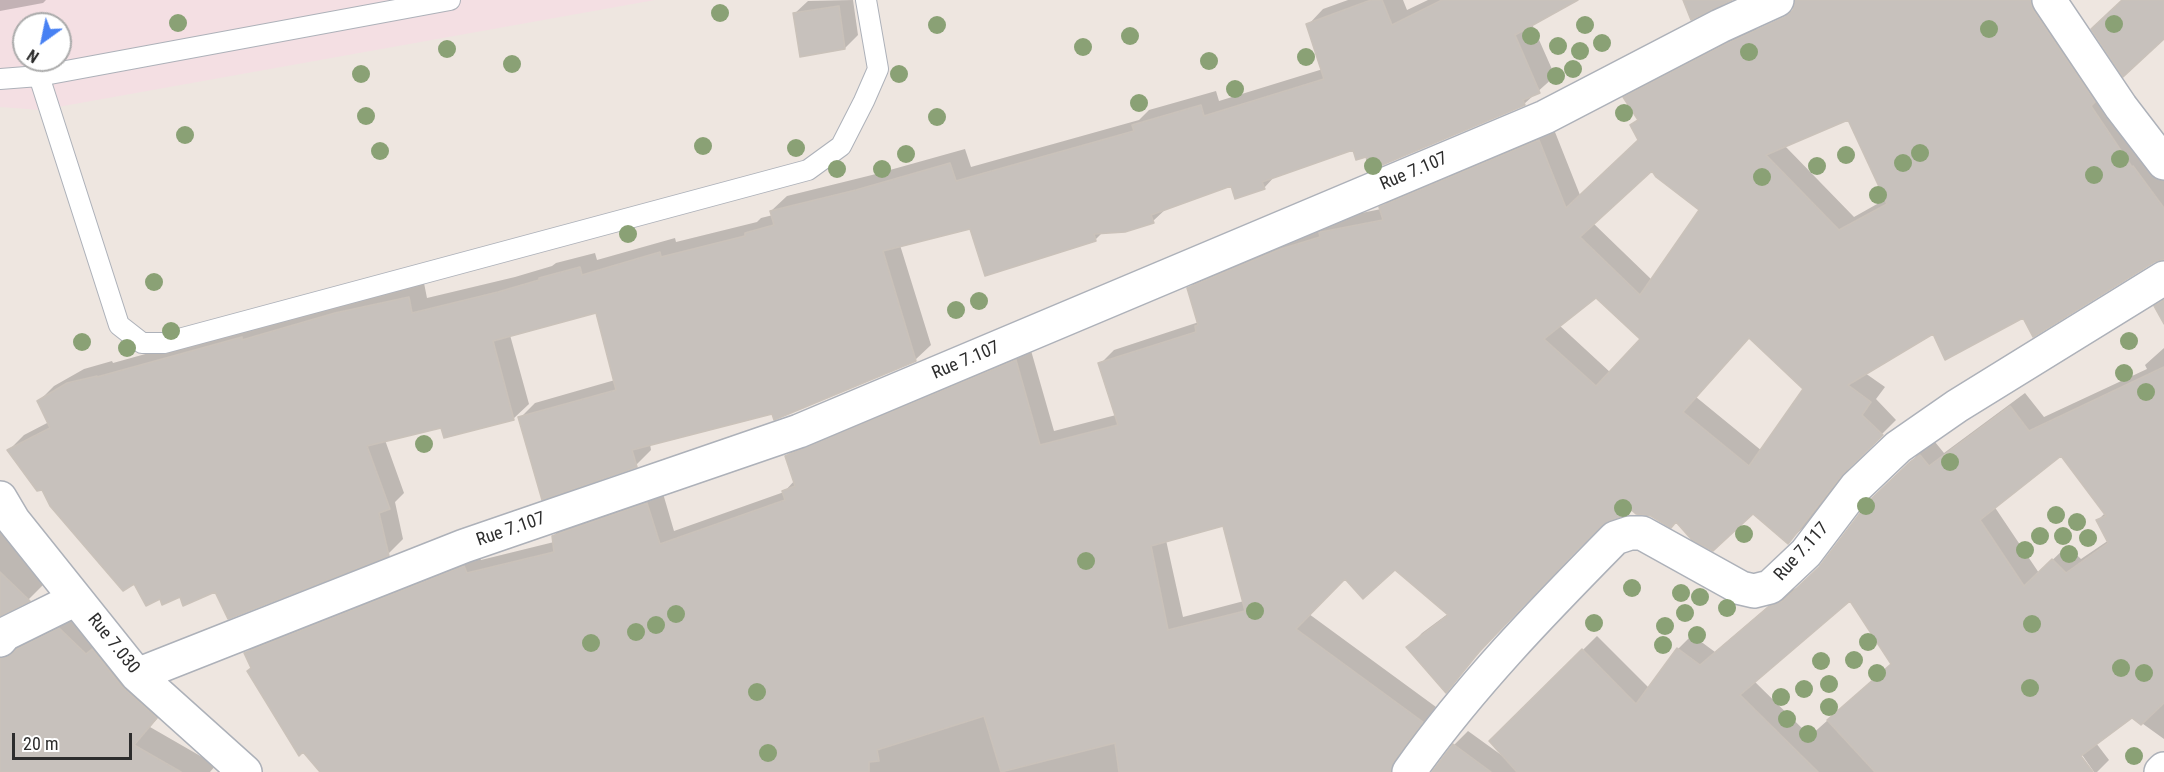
<!DOCTYPE html>
<html>
<head>
<meta charset="utf-8">
<style>
	body { margin:0 }
	#map { position:relative; width:2164px; height:772px; overflow:hidden; background:#eee6e0; font-family:"Roboto Condensed",sans-serif }
	canvas { display:block }
	.north { position:absolute; left:12px; top:12px; width:60px; height:60px; box-sizing:border-box; background:#fff; border:2px solid #ababab; border-radius:50%; rotate:213deg; font-size:16px; font-weight:700; line-height:24px; text-align:center; color:#2d2d2d }
	.north::after { content:''; display:block; margin:auto; width:21px; height:27px; background:#4881f3; clip-path:polygon(50% 0,100% 100%,50% 72%,0 100%) }
	.scale { position:absolute; left:12px; top:733px; width:120px; height:27px; box-sizing:border-box; border:3px solid #2d2d2d; border-top:0; padding-left:8px; font-size:18px; line-height:21px; white-space:nowrap; color:#2d2d2d; -webkit-text-stroke:4px #fff; paint-order:stroke }
</style>
</head>
<body>
<div id="map">
<canvas width="2164" height="772"></canvas>
<div class="north">N</div>
<div class="scale">20 m</div>
</div>
<script>
const context = document.querySelector('canvas').getContext('2d');
context.lineJoin = 'round';
function fill(path, color) { context.fillStyle = color; context.fill(path, 'evenodd'); }
function trace(path, color, width, dash) { context.strokeStyle = color; context.lineWidth = width; context.lineCap = dash ? 'butt' : 'round'; context.setLineDash(dash || []); context.stroke(path); }
function write(font, color, halo, rows, align = 'center') {
  context.font = font + ' "Roboto Condensed",sans-serif'; context.lineWidth = 4.5; context.setLineDash([]); context.textBaseline = 'middle'; context.strokeStyle = halo; context.fillStyle = color; for (const [text, x, y, turn = 0] of rows) {
    context.save(); context.translate(x, y); context.rotate((+turn || 0) * Math.PI / 180); context.textAlign = isNaN(turn) ? turn : align; if (halo) context.strokeText(text, 0, 0); context.fillText(text, 0, 0); context.restore();
  }
}
fill(new Path2D(`
	M0,0H655L41,110L0,107ZM24,24H60V60H24Z`), '#f4dfe3');
fill(new Path2D(`
	M0,0H46L43,3L0,11Z
	M853,0L858,35L845,48L794,14L808,1Z
	M1348,0H1403L1407,10L1428,0H1569L1532,24L1555,76L1524,104L1367,155L1354,148L1276,175L1264,188L1231,184L1168,207L1153,221L1125,231L1103,232L1095,240L971,227L900,245L931,345L915,360L773,413L650,444L651,450L636,465L520,418L535,403L615,380L597,311L510,335L529,404L513,419L442,426L385,440L404,493L395,502L403,539L388,554L216,590L161,597L134,582L9,450L24,435L49,422L39,401L54,386L84,369L112,361L113,363L257,323L424,283L427,298L515,277L552,266L556,263L595,253L597,260L675,238L676,242L757,222L761,218L773,215L771,211L787,196L872,175L965,149L971,167L1139,120L1149,110L1216,91L1219,101L1323,69L1308,25L1323,9Z
	M1797,0H2050L2164,175V258L2024,316L1933,332L1865,373L1885,387L1876,399L1896,420L1854,462L1803,528L1788,542L1753,512L1677,521L1651,515L1629,506L1621,515L1601,524L1494,636L1446,690L1408,648L1422,633L1449,613L1395,568L1345,577L1309,614L1436,707L1408,745L1404,755L1411,772H322L253,668L246,653L260,639L479,553L481,560L554,542L553,536L568,522L662,490L674,531L784,492L795,480L787,456L801,442L1030,347L1054,431L1116,415L1100,364L1114,350L1199,322L1189,288L1203,274L1337,218L1381,209L1395,193L1553,127L1580,195L1640,139L1632,125L1639,118L1625,98L1640,83L1754,24L1773,67ZM1848,118L1886,199L1854,217L1785,146ZM1652,169L1701,210L1652,280L1593,223ZM1597,296L1642,339L1611,373L1559,325ZM1750,337L1805,389L1762,451L1696,397ZM1224,525L1244,601L1183,617L1166,540Z
	M2164,348V739L2132,716L2096,743L2109,760L2097,772H2094L2078,749L2076,750L2091,772H1434L1454,745L1468,731L1504,757L1491,741L1597,636L1649,688L1678,649L1692,635L1715,652L1784,593L1799,587L1824,563L1886,485L1926,447L1935,442L1944,453L2025,393L2044,417L2147,369L2145,365ZM2061,454L2105,513L2098,520L2109,540L2081,559L2067,546L2039,573L1994,506ZM1851,599L1892,663L1810,736L1754,681Z
	M0,513L46,582L29,599L0,615Z
	M77,612L173,700L150,727L216,765L210,772H0V630Z`), '#0003');
const building = new Path2D(`
	M1371,0H1382L1392,25L1442,0H1578L1515,35L1540,93L1523,100L1525,105L1370,170L1366,157L1356,160L1353,150L1262,182L1265,189L1235,199L1231,186L1151,215L1154,223L1125,232L1094,234L1096,241L985,276L970,229L883,251L916,361L774,420L772,414L632,450L637,467L542,500L518,417L616,390L596,313L493,341L514,420L444,438L441,428L367,446L390,509L379,513L389,556L228,619L215,592L183,606L180,597L162,605L160,599L146,606L134,584L123,591L50,506L42,490L37,491L7,450L50,428L37,401L67,383L97,376V377L242,337V340L335,313L409,297L412,313L498,292L539,280V278L580,267L582,275L660,252L661,257L745,236V233L774,225L770,211L856,190L950,163L956,181L1134,131L1132,125L1201,105L1204,116L1324,79L1306,24Z
	M1683,0H1732L1691,20Z
	M1795,0H2030L2033,10L2095,102L2091,106L2132,167L2133,166L2164,208V259L2154,262L2033,337L2023,318L1945,360L1933,334L1848,385L1871,402L1862,415L1883,435L1841,476L1788,544L1753,514L1713,551L1692,540L1676,522L1671,528L1651,516L1636,514L1628,507L1622,516L1602,525L1574,553L1479,652L1446,693L1406,647L1448,615L1395,570L1363,599L1345,579L1296,629L1423,722L1394,761L1391,772H1119L1115,743L1001,772L984,716L877,750L879,761L869,762V772H320L303,752L299,756L247,671L251,668L244,653L464,566L467,573L554,552L552,536L647,503L660,544L785,500L782,491L795,486L785,456L1016,360L1040,445L1118,425L1098,363L1196,332L1195,326L1198,325L1187,288L1281,249L1320,237L1319,232H1321L1383,220L1379,207L1539,140L1566,208L1638,140L1630,125L1638,120L1623,97L1728,43L1785,17L1793,10ZM1848,120L1887,204L1839,230L1766,155ZM1652,171L1656,177L1699,210L1640,295L1580,237ZM1596,298L1640,339L1596,386L1544,339ZM1749,338L1803,389L1749,466L1683,412ZM1223,526L1245,611L1168,630L1151,546Z
	M2122,0H2164V39L2123,77L2091,29Z
	M839,6L845,49L800,57L793,13Z
	M2164,300V324L2154,306Z
	M2164,367V703L2141,725L2132,718L2081,756L2093,772H1875L1827,720L1891,664L1850,601L1740,695L1818,772H1517L1489,741L1582,649L1636,704L1677,648L1700,665L1768,607L1783,601L1819,567L1870,500L1910,462L1920,455L1929,466L2010,406L2029,431ZM2061,456L2106,516L2096,520L2108,543L2066,573L2052,559L2024,586L1980,520Z
	M0,572L30,601L0,616Z
	M59,628L86,654L92,649L122,687L157,718L134,745L181,772H0V658L7,657L17,649Z
	M1453,744L1491,772H1432Z`);
fill(building, '#c7c1bc');
trace(building, '#cac2ba', 1.5);
const lane = new Path2D(`
	M39,76L119,325L142,343H164L808,170L841,146L864,101L878,69L866,0
	M0,79L39,76L450,0`);
const street = new Path2D(`
	M2049,0L2121,107L2164,163
	M0,498L13,520L137,675L245,772
	M0,640L5,634L76,599
	M137,675L464,546L799,431L1545,117L1720,26L1777,0
	M1409,772C1469,687 1542,612 1615,538L1630,533H1642L1741,588L1754,591L1770,587L1806,553L1856,487L1898,447L1957,406L2164,278
	M2161,772L2164,769`);
trace(lane, '#adb1b9', 22);
trace(street, '#adb1b9', 36);
trace(lane, '#fff', 20);
trace(street, '#fff', 33);
context.fillStyle = '#8aa175';
for (const [x, y] of [
	[720,13],
	[178,23],
	[2114,24],
	[937,25],
	[1585,25],
	[1989,29],
	[1130,36],
	[1531,36],
	[1602,43],
	[1558,46],
	[1083,47],
	[447,49],
	[1580,51],
	[1749,52],
	[1306,57],
	[1209,61],
	[512,64],
	[1573,69],
	[361,74],
	[899,74],
	[1556,76],
	[1235,89],
	[1139,103],
	[1624,113],
	[366,116],
	[937,117],
	[185,135],
	[703,146],
	[796,148],
	[380,151],
	[1920,153],
	[906,154],
	[1846,155],
	[2120,159],
	[1903,163],
	[1373,166],
	[1817,166],
	[837,169],
	[882,169],
	[2094,175],
	[1762,177],
	[1878,195],
	[628,234],
	[154,282],
	[979,301],
	[956,310],
	[171,331],
	[2129,341],
	[82,342],
	[127,348],
	[2124,373],
	[2146,392],
	[424,444],
	[1950,462],
	[1866,506],
	[1623,508],
	[2056,515],
	[2077,522],
	[1744,534],
	[2040,536],
	[2063,536],
	[2088,538],
	[2025,550],
	[2069,554],
	[1086,561],
	[1632,588],
	[1681,593],
	[1700,597],
	[1727,608],
	[1255,611],
	[1685,613],
	[676,614],
	[1594,623],
	[2032,624],
	[656,625],
	[1665,626],
	[636,632],
	[1697,635],
	[1868,642],
	[591,643],
	[1663,645],
	[1854,660],
	[1821,661],
	[2121,668],
	[1877,673],
	[2144,673],
	[1829,684],
	[2030,688],
	[1804,689],
	[757,692],
	[1781,697],
	[1829,707],
	[1787,719],
	[1808,734],
	[768,753],
	[2134,756]
]) { context.beginPath(); context.arc(x, y, 9, 0, 2 * Math.PI); context.fill(); }
write('18px', '#2d2d2d', '#fff', [
	["Rue 7.107",1414,172,-23],
	["Rue 7.107",966,361,-23],
	["Rue 7.107",511,530,-19],
	["Rue 7.117",1802,552,-48],
	["Rue 7.030",113,644,51]
]);
</script>
</body>
</html>
